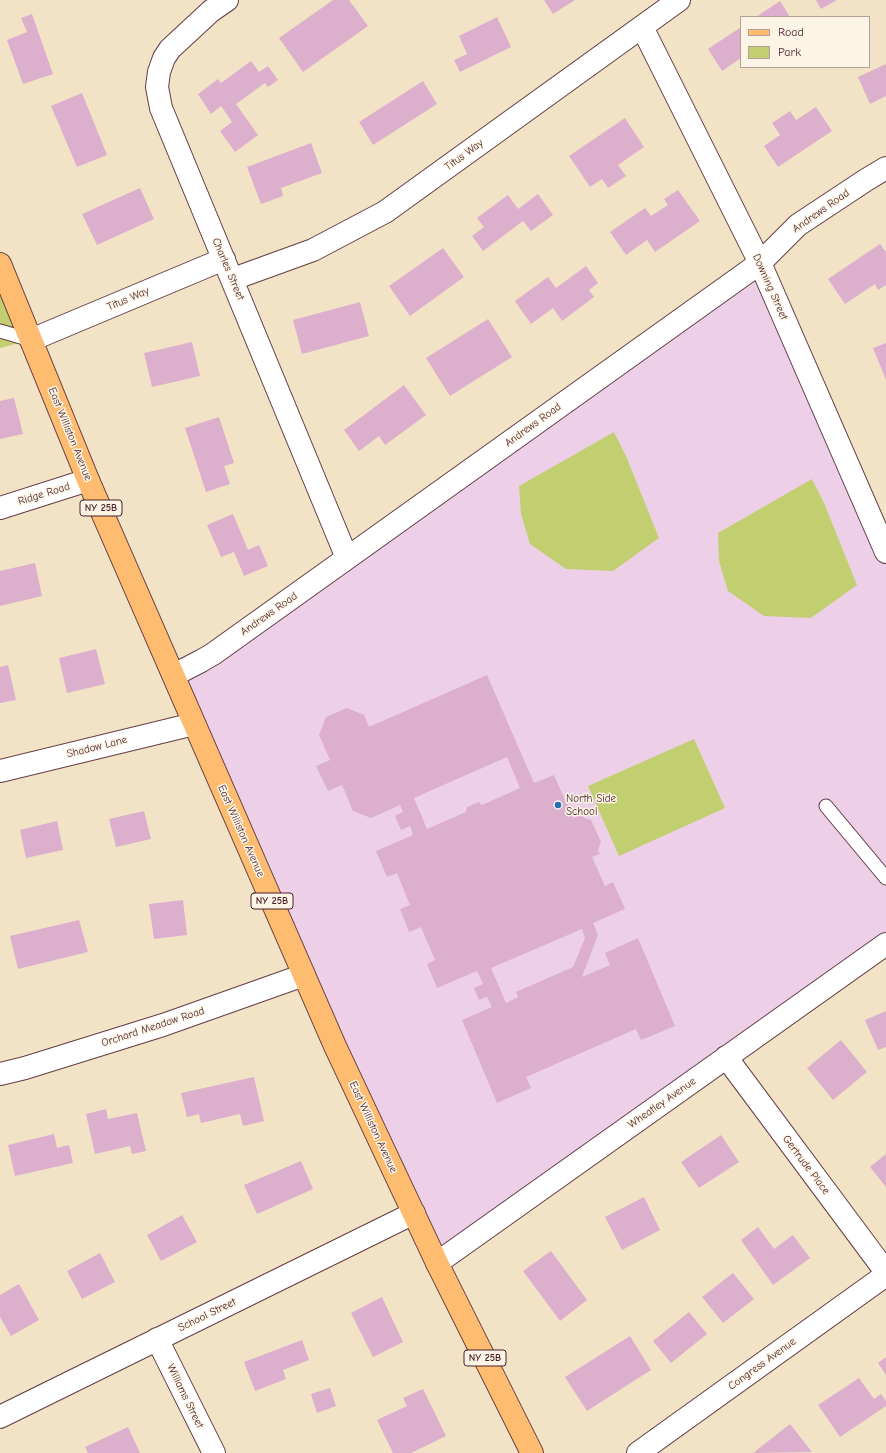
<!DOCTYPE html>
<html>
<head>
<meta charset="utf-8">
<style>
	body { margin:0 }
	#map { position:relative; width:886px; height:1453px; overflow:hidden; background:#f3e3c6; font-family:"Comic Neue",sans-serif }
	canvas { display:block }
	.legend { position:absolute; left:740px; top:16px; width:130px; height:52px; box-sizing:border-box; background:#fcf5e5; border:1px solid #b59f9b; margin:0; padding:5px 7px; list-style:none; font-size:12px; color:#4a1f2b }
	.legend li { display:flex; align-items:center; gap:8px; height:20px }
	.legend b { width:20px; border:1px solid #b59f9b }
</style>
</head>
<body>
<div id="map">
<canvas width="886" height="1453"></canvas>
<ul class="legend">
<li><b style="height:5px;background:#fdbc6f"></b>Road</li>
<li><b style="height:11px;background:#c2cf70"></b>Park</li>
</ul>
</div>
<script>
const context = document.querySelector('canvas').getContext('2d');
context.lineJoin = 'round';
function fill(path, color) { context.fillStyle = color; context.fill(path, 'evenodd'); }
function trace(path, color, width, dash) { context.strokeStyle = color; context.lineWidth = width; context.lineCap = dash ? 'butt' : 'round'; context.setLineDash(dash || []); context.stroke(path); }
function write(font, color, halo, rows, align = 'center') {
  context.font = font + ' "Comic Neue",sans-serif'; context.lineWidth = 3; context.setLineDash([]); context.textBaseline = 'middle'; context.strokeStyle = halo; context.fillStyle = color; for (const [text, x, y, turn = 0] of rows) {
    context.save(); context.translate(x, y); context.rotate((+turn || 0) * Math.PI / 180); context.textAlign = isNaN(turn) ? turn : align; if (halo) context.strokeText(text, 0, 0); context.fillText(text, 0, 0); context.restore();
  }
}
fill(new Path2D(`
	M760,263L886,552V944L437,1263L174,675Z`), '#edd0e8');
fill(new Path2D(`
	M0,264L31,340L0,348Z
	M614,432L626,456L659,538L613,571L566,569L530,544L521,514L519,486Z
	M812,479L824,503L857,585L811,618L764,616L728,591L719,561L718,533Z
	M694,739L725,808L619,856L588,786Z`), '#c2cf70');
fill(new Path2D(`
	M333,0H349L368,26L303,72L279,38Z
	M544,0H575L553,14Z
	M816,0H837L821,9Z
	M780,1L790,17H756Z
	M32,14L53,74L23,84L7,40L27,32L21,18Z
	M497,17L511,47L460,72L454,60L467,54L459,36Z
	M741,27V58L722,71L708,49Z
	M251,61L259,72L268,66L278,80L268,87L265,83L236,104L258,135L235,152L220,131L232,122L221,106L211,114L198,94L218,79L221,83Z
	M886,64V96L870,104L858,77Z
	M423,81L437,104L373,145L359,122Z
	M82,93L107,155L77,167L51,106Z
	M816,107L832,131L778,167L764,146L780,135L772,123L790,111L796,120Z
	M625,118L644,147L618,165L626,176L608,188L602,179L590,187L569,156Z
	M311,143L322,173L281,188L283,196L261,204L247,167Z
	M140,188L154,219L97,245L82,214Z
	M678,190L700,221L655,252L647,240L626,255L610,232L645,208L651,216L668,205L664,199Z
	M538,194L553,215L531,231L523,221L483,251L472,236L484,227L477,218L508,195L518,209Z
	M880,244L886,252V285L878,290L875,284L845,304L828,279Z
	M443,248L464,277L410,316L389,286Z
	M586,266L598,283L589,290L594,297L562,321L553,308L531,324L515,301L548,277L556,288Z
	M360,302L369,336L302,354L293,320Z
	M488,319L512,357L450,396L426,358Z
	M192,342L200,376L152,387L144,353Z
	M886,343V380L873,348Z
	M404,385L426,415L385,445L379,436L359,451L344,430Z
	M14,398L23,434L0,439V401Z
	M219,417L234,463L224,466L230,484L206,492L185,428Z
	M233,514L248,550L259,545L268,566L244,576L234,552L221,557L207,525Z
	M35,563L42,596L0,606V571Z
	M96,649L105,684L67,693L59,658Z
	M8,665L16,700L0,703V667Z
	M487,675L534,783L554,775L573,818L582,814L584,818L591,820L601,842L598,850L600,854L592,857L605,886L613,882L625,909L593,923L598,935L582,977L610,965L605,953L638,938L675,1026L641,1040L636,1029L526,1077L531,1088L497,1103L462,1020L492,1007L487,997L479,1000L476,993L474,988L483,984L477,971L437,988L427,964L435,960L421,927L409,932L400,909L410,905L397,873L387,877L376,851L413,835L410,826L401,830L395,816L403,812L400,805L371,818L353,811L342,785L328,791L316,766L330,760L319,735L326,717L347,708L364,715L369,727ZM507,757L520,788L482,805L479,802L467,807L466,812L427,829L414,798ZM582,929L585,938L573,967L516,992L518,997L506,1003L491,968Z
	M144,811L151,839L116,847L109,819Z
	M57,821L63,850L26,858L20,830Z
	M183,900L187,935L154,939L149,904Z
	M79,920L88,952L18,969L10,936Z
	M886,1011V1047L878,1050L865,1020Z
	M841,1040L867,1072L833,1100L807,1068Z
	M254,1077L264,1121L243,1126L240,1114L201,1123L199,1114L187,1117L181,1093Z
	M106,1109L108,1119L137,1113L146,1151L132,1154L130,1146L95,1154L86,1114Z
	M54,1134L57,1148L69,1145L73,1163L15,1176L8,1145Z
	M721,1135L739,1162L699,1188L681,1162Z
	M886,1154V1187L870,1167Z
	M301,1161L313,1189L257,1214L244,1185Z
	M644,1197L660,1230L622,1250L605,1217Z
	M182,1215L197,1242L161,1261L147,1235Z
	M758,1227L774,1249L793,1235L810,1258L773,1285L741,1240Z
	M551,1251L587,1300L560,1321L523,1271Z
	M100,1253L115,1282L82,1299L67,1271Z
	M733,1273L754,1299L723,1323L702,1297Z
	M19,1284L39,1320L11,1336L0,1317V1295Z
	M382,1297L403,1342L373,1357L351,1313Z
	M689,1312L707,1334L671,1363L653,1341Z
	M630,1336L651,1370L587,1411L565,1377Z
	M302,1340L309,1360L283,1370L286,1379L255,1391L244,1362Z
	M886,1357V1375L878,1363Z
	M859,1378L874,1399L881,1394L886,1401V1406L840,1437L818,1405Z
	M330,1388L336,1406L317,1413L311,1394Z
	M423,1389L446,1436L411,1453H393L377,1420L407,1406L403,1398Z
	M790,1424L812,1452L753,1453Z
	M128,1427L140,1453H88L85,1447Z`), '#dcafcd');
const service = new Path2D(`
	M0,331L31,340
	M826,806L886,878`);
const minor = new Path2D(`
	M227,0L211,11L170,49L164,58L159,72L157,87L161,108L347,558
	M642,27L760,263L886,552
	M233,279L313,250L385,212L679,0
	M31,340L224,259
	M0,508L88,480
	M174,675L201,661L213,654L760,263L798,225L866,180L886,168
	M0,771L194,724
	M726,1057L886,1272
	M0,1074L25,1068L163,1025L304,975
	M437,1263L886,944
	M157,1339L214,1453
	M0,1417L414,1213
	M638,1453L886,1275`);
const primary = new Path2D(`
	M0,264L88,480L335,1046L437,1263L532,1453`);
trace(service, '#633c42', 15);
trace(minor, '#633c42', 24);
trace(primary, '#633c42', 24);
trace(service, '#fff', 13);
trace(minor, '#fff', 22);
trace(primary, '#fdbc6f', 22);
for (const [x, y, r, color] of [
	[558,805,4,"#1f6fb2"]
]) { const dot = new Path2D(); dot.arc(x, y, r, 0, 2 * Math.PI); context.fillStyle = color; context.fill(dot); trace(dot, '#fcf5e5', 1.5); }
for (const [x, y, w] of [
	[101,508,42],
	[272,901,42],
	[485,1358,42]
]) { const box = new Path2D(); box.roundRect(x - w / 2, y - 8, w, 16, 3); context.fillStyle = '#fcf5e5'; context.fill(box); trace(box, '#4a1f2b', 1); }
write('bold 10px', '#4a1f2b', null, [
	["NY 25B",101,508],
	["NY 25B",272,901],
	["NY 25B",485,1358]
]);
write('11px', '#4a1f2b', '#fcf5e5', [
	["Titus Way",464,155,-36],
	["Andrews Road",821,211,-35],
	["Charles Street",228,269,67],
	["Downing Street",770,287,66],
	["Titus Way",128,299,-23],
	["Andrews Road",533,425,-36],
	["East Williston Avenue",70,434,68],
	["Ridge Road",44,494,-17],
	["Andrews Road",269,614,-35],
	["Shadow Lane",97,747,-14],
	["East Williston Avenue",241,831,66],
	["Orchard Meadow Road",153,1027,-18],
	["Wheatley Avenue",662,1103,-35],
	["East Williston Avenue",373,1127,65],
	["Gertrude Place",806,1165,53],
	["School Street",207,1315,-26],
	["Congress Avenue",762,1364,-36],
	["Williams Street",185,1396,64]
]);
write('11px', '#4a1f2b', '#fcf5e5', [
	["North Side",566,799],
	["School",566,812]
], 'left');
</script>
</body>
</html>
